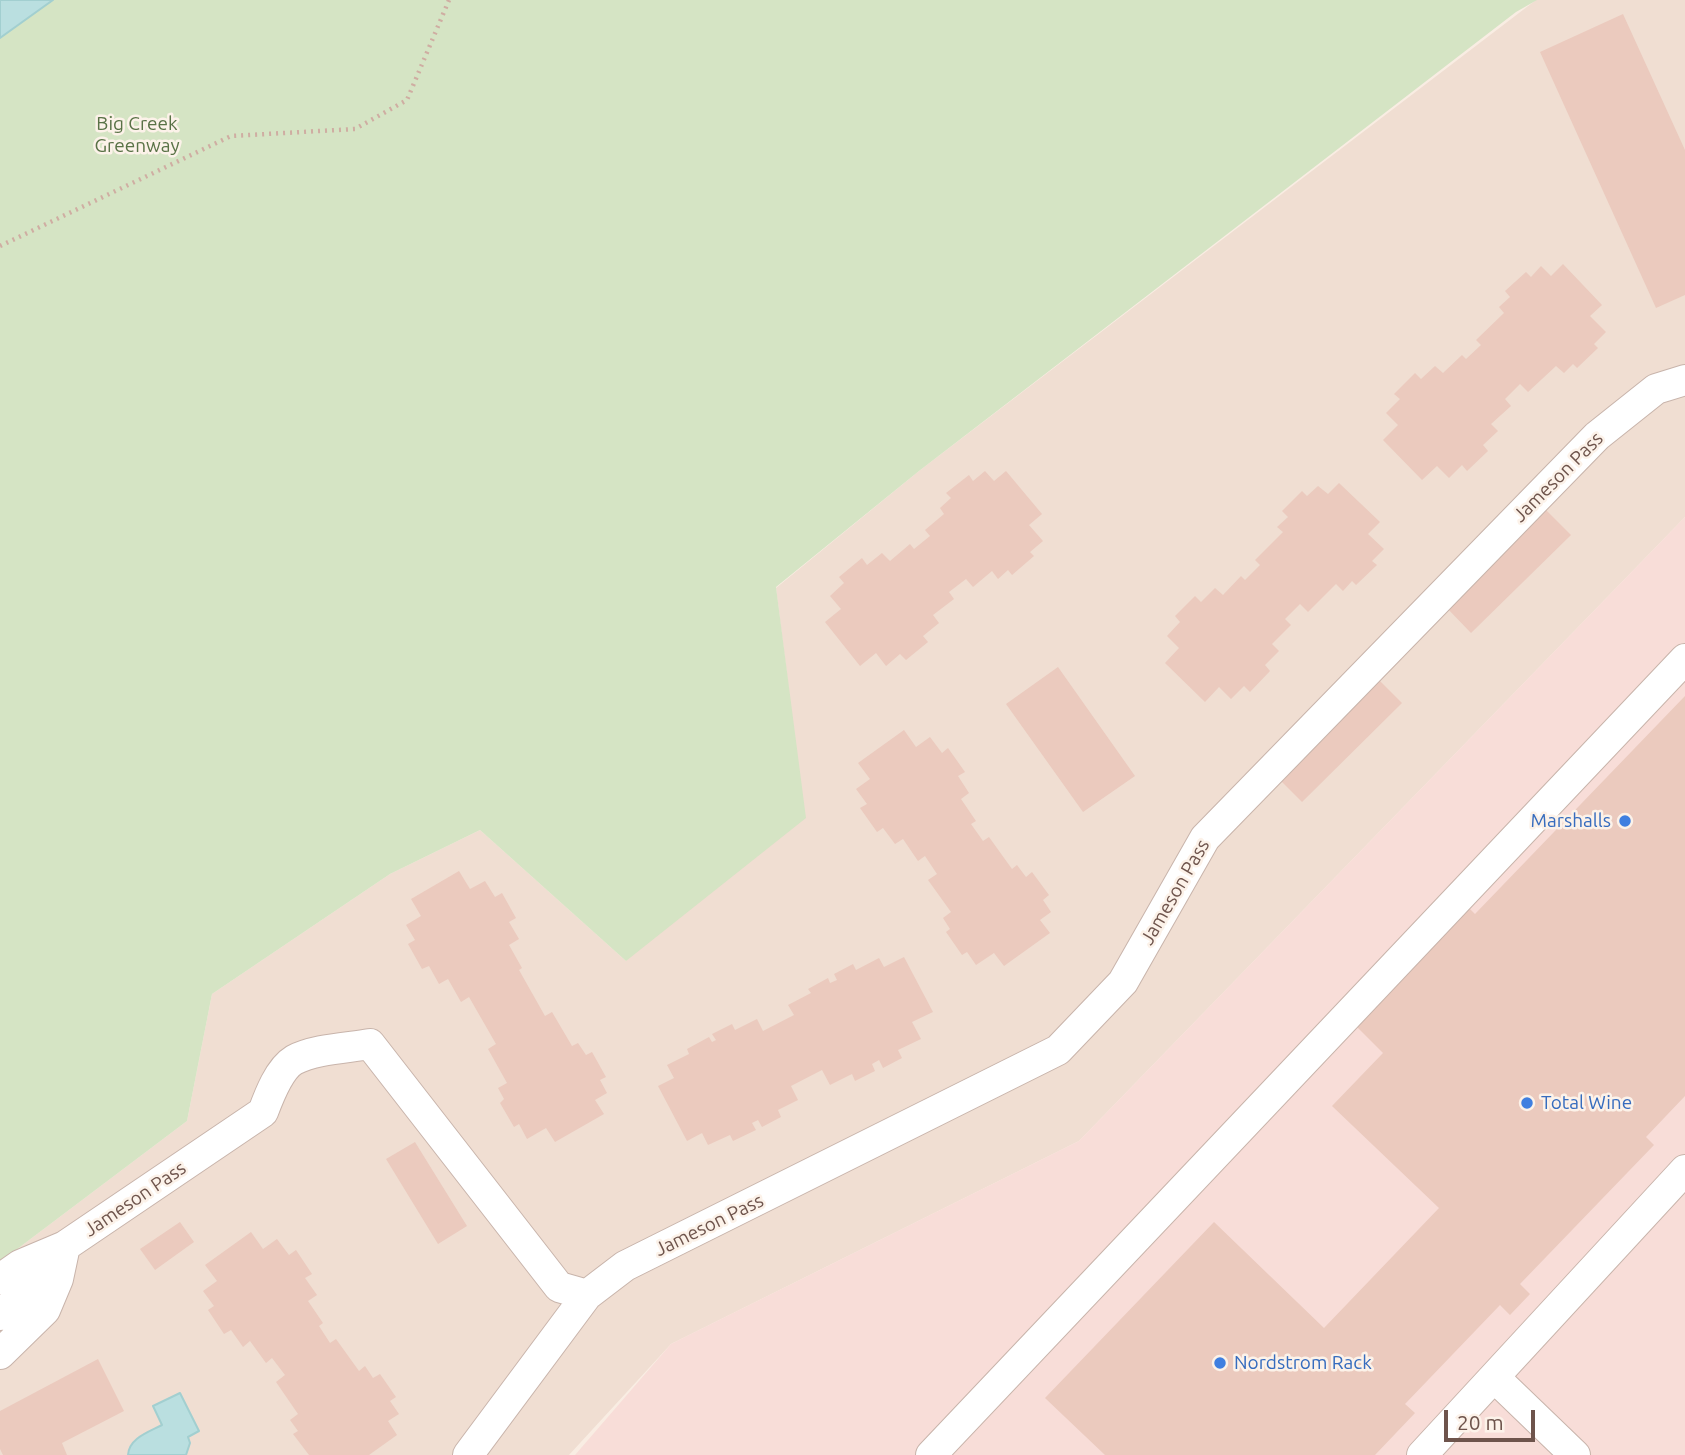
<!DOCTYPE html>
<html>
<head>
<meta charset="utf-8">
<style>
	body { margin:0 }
	#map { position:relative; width:1685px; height:1455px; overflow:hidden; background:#f9ede3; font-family:Ubuntu,sans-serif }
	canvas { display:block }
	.scale { position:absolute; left:1444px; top:1410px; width:91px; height:32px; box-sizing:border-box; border:4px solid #6e544c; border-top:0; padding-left:9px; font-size:21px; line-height:24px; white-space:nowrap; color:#6e544c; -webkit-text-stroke:5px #fcf2e9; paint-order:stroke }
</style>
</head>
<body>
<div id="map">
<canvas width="1685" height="1455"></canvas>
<div class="scale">20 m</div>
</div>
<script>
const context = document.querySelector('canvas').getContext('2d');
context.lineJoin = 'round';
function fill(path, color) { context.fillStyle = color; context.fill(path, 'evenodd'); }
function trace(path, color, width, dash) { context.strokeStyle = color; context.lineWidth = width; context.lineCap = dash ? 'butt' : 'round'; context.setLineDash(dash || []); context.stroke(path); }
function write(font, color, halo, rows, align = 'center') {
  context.font = font + ' Ubuntu,sans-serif'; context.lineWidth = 5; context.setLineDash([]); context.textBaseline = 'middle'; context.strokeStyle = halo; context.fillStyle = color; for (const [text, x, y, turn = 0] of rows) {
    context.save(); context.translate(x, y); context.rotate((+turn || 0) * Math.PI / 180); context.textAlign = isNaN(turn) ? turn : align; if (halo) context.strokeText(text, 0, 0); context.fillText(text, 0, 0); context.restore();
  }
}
fill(new Path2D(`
	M1536,0H1685V517L1079,1141L671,1344L569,1455H0V1262L187,1121L212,994L390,874L480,830L626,961L789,691L776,588L919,471Z`), '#f0ded2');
fill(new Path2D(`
	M1685,517V1455H575L671,1344L1079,1141Z`), '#f8ddd8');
fill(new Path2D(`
	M53,0H1537L1516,12L919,471L776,587L806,818L626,961L480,830L390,874L212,994L187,1121L0,1262V38Z`), '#d5e4c4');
const water = new Path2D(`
	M0,0H53L0,38Z
	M180,1393L199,1431L188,1437L190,1443L186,1455H128C129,1438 149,1432 162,1425L153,1406Z`);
fill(water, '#badfe0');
trace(water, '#a2cfd0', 2);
fill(new Path2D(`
	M1623,14L1685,150V295L1656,308L1540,52Z
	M1563,264L1602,305L1590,316L1606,332L1594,344L1598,348L1577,368L1573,364L1564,373L1556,366L1528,392L1520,384L1505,399L1511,406L1491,424L1498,431L1483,445L1488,451L1467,471L1462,465L1449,478L1437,466L1422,480L1383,440L1398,425L1386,413L1400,399L1394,394L1415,373L1421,379L1435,366L1443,373L1462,355L1466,359L1481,345L1476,340L1504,313L1499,307L1510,297L1505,291L1526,272L1531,277L1541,266L1551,276Z
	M985,471L994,481L1006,471L1042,514L1029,525L1043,541L1030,552L1034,556L1012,575L1008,570L998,579L992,571L973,587L966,579L949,592L954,599L933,615L939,623L923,636L928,642L906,660L900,654L886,666L876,653L860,666L825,622L841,609L830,596L844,583L839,577L862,558L867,565L882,553L890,561L910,544L914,549L930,536L925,530L944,514L940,508L951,498L946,493L969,475L973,481Z
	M1339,483L1380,522L1368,534L1384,549L1372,561L1377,565L1356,585L1352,581L1343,591L1336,584L1308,612L1300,604L1285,619L1291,625L1272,644L1279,651L1265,665L1270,671L1250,692L1244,686L1231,699L1219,687L1205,702L1165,663L1179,648L1167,636L1180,622L1175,616L1195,596L1201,602L1215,588L1223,595L1241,576L1245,580L1260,565L1255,560L1283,532L1277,527L1288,517L1282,511L1302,491L1307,496L1318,486L1328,494Z
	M1545,509L1571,535L1471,633L1446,607Z
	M1058,667L1135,776L1083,812L1006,704Z
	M1377,678L1402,703L1302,802L1277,777Z
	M1685,696V1096L1646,1137L1654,1145L1520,1284L1530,1294L1510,1315L1500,1305L1405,1404L1415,1413L1375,1455H1105L1045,1398L1214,1222L1324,1328L1439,1208L1332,1106L1383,1053L1355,1025L1469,908L1475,914Z
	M904,730L916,747L930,737L942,753L948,748L965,772L958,776L969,793L961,799L976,821L971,824L983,841L989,837L1012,869L1017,865L1026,877L1032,872L1049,895L1043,900L1051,912L1040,920L1050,933L1004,966L994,953L976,965L967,952L962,955L946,932L950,929L943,918L951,912L928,880L937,874L925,856L918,861L903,839L895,844L883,828L877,832L860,808L867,804L856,789L870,779L858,763Z
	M459,871L470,889L485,881L495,897L502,893L516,918L509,922L519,939L509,945L522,968L519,970L545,1016L552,1012L572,1046L578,1043L586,1055L592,1052L606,1077L600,1080L607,1093L595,1100L604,1114L555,1142L546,1128L527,1139L519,1124L514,1127L500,1103L504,1099L498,1088L507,1083L488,1049L496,1044L469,997L461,1002L448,979L439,984L429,966L422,969L408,944L415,940L406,925L421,916L411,899Z
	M904,957L933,1012L912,1022L921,1039L898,1050L902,1058L883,1068L879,1060L872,1064L875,1071L855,1081L852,1074L830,1085L822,1070L791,1086L798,1100L778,1110L781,1117L762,1127L758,1120L752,1123L756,1130L733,1141L730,1135L708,1145L702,1133L687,1141L658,1086L674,1078L667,1065L689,1054L687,1049L709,1037L712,1042L716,1040L712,1034L732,1024L735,1030L757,1019L763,1031L794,1015L788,1005L811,993L808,989L828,978L830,983L837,980L834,974L853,964L856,970L879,958L884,967Z
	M415,1142L467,1226L438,1244L386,1159Z
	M180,1222L194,1242L155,1270L140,1249Z
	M251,1232L263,1249L277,1239L289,1255L296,1250L312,1274L305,1278L317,1295L308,1301L323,1323L319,1326L330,1343L336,1339L359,1371L365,1366L373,1378L380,1374L396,1397L390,1401L399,1414L388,1421L397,1435L369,1455H309L293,1434L298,1431L290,1420L298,1414L276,1382L285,1375L272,1358L266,1363L250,1341L243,1347L231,1330L224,1334L208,1310L214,1306L203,1291L217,1281L205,1265Z
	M98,1359L124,1411L62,1443L67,1455H3L0,1449V1411Z`), '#ebcabe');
const minor = new Path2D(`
	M0,1279L20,1265L65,1246L263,1112C269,1096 279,1069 294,1060C315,1049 347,1048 370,1044L559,1287L587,1295L625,1266L1058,1050L1123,982L1205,838L1597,436L1656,389L1685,380
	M0,1315L29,1289L58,1255
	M0,1354L45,1310L58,1279L65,1246
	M1494,1377L1575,1455
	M468,1455L587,1295
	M931,1455L1685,659
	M1422,1455L1685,1170`);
trace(minor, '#c8b4ab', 32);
trace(new Path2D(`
	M0,246L231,136L355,129L407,100L449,0`), '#cfada2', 4.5, [2, 5]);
trace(minor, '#fff', 30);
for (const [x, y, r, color] of [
	[1625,821,7,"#3f7fe0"],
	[1527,1103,7,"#3f7fe0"],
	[1220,1363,7,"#3f7fe0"]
]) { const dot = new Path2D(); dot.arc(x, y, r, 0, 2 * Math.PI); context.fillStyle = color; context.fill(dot); trace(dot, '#fcf2e9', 2.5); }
write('19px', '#597246', '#fcf2e9', [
	["Big Creek",137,124],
	["Greenway",137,146]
]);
write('19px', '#6e544c', '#fcf2e9', [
	["Jameson Pass",1558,477,-45],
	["Jameson Pass",1175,892,-60],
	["Jameson Pass",135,1199,-34],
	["Jameson Pass",709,1225,-26]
]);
write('19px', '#366cbe', '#fcf2e9', [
	["Marshalls",1611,821,"right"],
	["Total Wine",1541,1103],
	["Nordstrom Rack",1234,1363]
], 'left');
</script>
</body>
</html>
